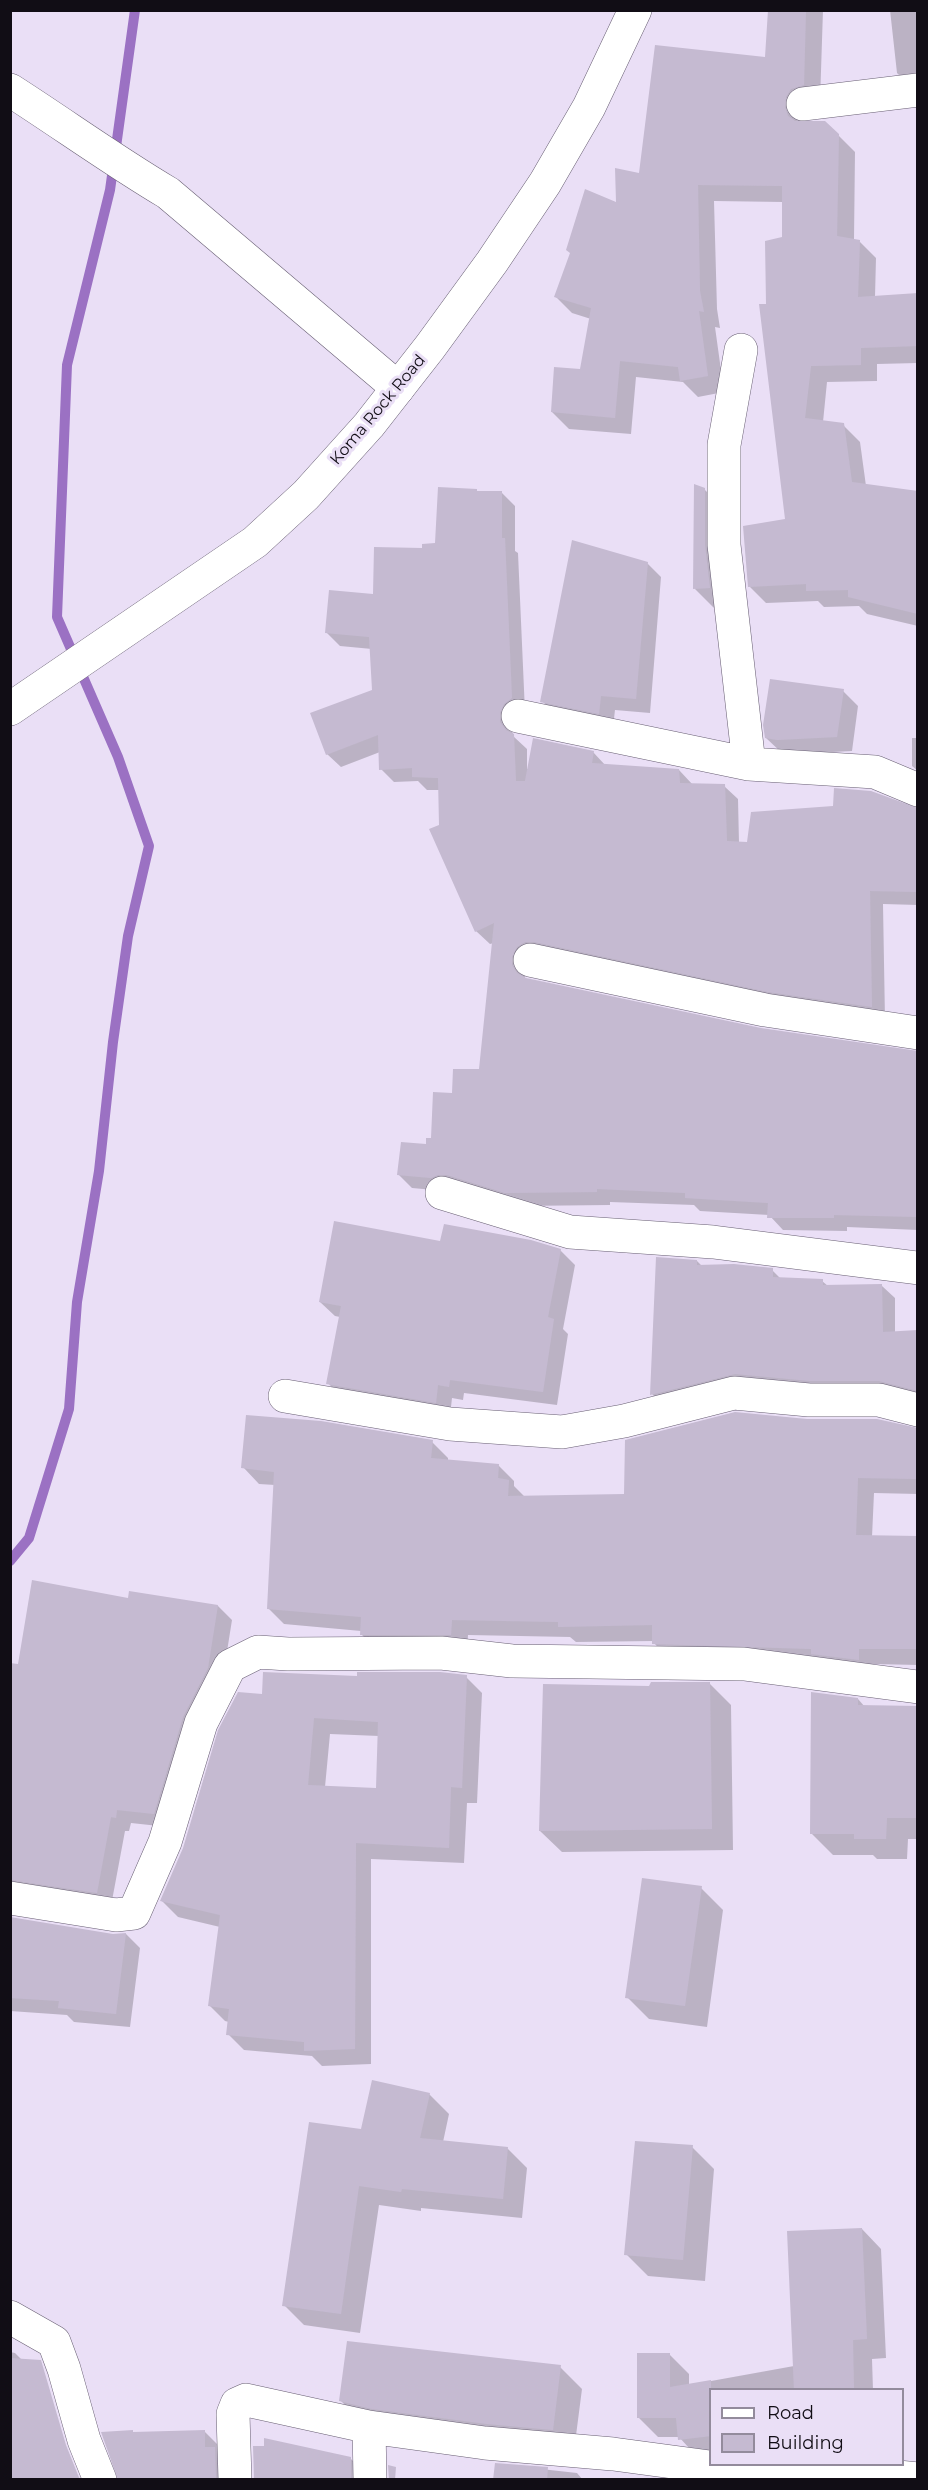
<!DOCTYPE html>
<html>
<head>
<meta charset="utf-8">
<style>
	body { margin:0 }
	#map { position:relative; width:928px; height:2490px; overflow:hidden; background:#eadff6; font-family:Montserrat,sans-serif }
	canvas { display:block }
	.frame { position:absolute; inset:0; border:12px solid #110d15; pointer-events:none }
	.legend { position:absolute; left:709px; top:2388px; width:195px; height:78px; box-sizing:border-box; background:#eadff6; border:2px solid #938b9c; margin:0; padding:8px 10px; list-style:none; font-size:18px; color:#110d15 }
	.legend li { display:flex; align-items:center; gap:12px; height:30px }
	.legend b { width:30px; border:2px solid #938b9c }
</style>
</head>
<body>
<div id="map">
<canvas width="928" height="2490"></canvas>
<div class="frame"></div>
<ul class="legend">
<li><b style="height:8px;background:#fff"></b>Road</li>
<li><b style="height:16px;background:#c5bad1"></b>Building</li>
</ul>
</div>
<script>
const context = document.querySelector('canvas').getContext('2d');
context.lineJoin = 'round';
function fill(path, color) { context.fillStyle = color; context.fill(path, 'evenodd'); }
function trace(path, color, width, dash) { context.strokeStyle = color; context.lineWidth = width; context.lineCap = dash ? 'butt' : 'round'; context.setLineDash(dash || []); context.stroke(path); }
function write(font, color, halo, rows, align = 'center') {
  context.font = font + ' Montserrat,sans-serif'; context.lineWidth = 6; context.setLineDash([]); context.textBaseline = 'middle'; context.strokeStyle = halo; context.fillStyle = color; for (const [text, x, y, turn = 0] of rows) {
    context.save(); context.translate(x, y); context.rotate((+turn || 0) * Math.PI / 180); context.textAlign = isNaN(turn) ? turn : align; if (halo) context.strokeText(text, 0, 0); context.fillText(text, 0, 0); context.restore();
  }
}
fill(new Path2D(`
	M769,10H823L820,102L802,113L801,123L838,135L855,152L854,240L860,242L876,258L875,297L918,294V363L877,364V381L827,382L823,422L843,425L860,442L866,486L918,493V626L867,614L859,606L824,607L818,601L766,603L749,586L787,521L768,305L783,239V202L714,201L717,309L720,328L715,327L724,392L698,397L683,382L636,377L631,434L569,429L552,412L581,370L591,319L572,313L556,297L618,204L641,175L766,59Z
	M890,10H918V90H914L897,73Z
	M704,489L724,509L729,608H714L695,589Z
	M476,490L479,493H502L515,506V551L518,553L525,712L512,727L513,736L527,749V769L593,752L606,766L679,770L693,785L724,786L738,799L739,843L748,844L918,810V905L883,904L885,1020L525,971V980L761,1030L918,1053V1230L847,1227V1231L783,1230L769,1215L700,1211L694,1205L610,1202V1205L520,1206L445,1191L412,1188L398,1174L432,1139L453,1094L480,1071L494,943L490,944L476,931L440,826L439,790H427L418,781L394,782L381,769L380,752L341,767L327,754L374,691L372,649L340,646L326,632L374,596L424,549L436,545Z
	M647,563L661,577L650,713L615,710L613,727L556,715L542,701Z
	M843,691L858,706L852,751L793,754L782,753L766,738Z
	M912,738H918V771L912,766Z
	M441,1242L560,1250L575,1265L563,1329L568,1334L557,1405L464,1393L463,1400L452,1398L450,1416L342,1398L328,1383L340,1317L335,1316L320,1302Z
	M697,1261L702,1266L772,1270L781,1279L822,1281L828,1286H882L895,1298V1333L918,1332V1399L664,1407L652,1394Z
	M918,1430V1494L874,1493L872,1537H918V1665L874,1664V1676L670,1660L654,1643V1641L576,1642L570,1637L468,1635L467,1651L377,1650L361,1634V1631L284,1624L268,1608L275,1485L259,1484L243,1467L432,1442L448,1458V1461L498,1465L514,1481V1486L525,1497L626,1496Z
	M129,1600L218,1606L232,1620L222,1683L168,1827L131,1823L129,1831H125L111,1906L10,1899V1665L19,1666Z
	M466,1677L482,1693L477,1803H467L464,1863L371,1859V2064L322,2066L312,2056L244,2050L228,2034L229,2022L225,2021L209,2005L220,1927L178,1917L162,1901L264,1696L358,1678ZM330,1734L379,1736L377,1789L325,1787Z
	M710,1684L731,1705L733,1850L562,1852L540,1831L650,1688Z
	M858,1699L865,1707L918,1708V1839H908L907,1859H877L873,1855H833L812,1834Z
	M701,1888L723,1910L707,2027L649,2019L627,1997Z
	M10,1919L113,1935L126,1934L140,1948L130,2027L74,2022L67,2015L10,2011Z
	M429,2094L449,2114L443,2142L507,2148L527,2168L522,2218L421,2208V2211L379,2205L360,2333L304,2325L284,2305L362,2131Z
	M692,2147L714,2169L705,2281L648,2276L626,2254Z
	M862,2229L881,2249L886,2358L872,2359L873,2390H710V2457L699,2459L679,2437H658L638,2417L669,2354L689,2374V2385L794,2366Z
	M10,2352L15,2353L27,2365L10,2392Z
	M560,2367L582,2389L574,2451L363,2423L341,2401Z
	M204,2431L220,2447L231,2480H120Z
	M350,2458L366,2474L365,2480H255Z
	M496,2464L577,2473L583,2480H495Z`), '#0003');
trace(new Path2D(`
	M10,1561L29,1538L69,1409L77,1302L99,1171L113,1042L128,936L149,846L118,757L57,617L67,365L110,190L135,10`), '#9b71c3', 10);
fill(new Path2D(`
	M768,10H806L804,85L791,89L786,97L785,107L788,116L795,121H825L839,134L837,236L860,240L858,297L918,293V346L861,348V365L811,366L805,418L844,423L852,482L918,491V614L848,597V590L806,591V584L748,587L743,526L785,519L759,304H766L765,241L782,237V186L698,185L700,291L704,312L699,311L708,376L680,381L678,367L620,361L615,418L551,412L554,367L580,369L591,308L554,297L570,253L566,250L585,189L616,202L615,168L639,173L655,45L765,57Z
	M694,484L705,488V545L710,588L693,589Z
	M438,487L477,489V491H502V538H505L512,698L504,704L500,713V722L506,730L514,734L516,781H525L533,738L594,751L592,763L679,769L680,783L725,784L727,841L747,842L751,812L833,806L834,788L871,791L918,808V892L870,891L872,1007L768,992L534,942H525L517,947L512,957V965L517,973L526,978L761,1028L918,1051V1217L834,1215V1218H767L768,1203L685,1198V1193L597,1189V1192L505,1193L447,1175H438L431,1178L397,1175L401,1142L426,1144V1138H431L433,1092L452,1093L453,1069H479L494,923L475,932L429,829L439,825L438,778L412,777V768L379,770L378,735L326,755L310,713L372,690L369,637L325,633L329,590L373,594L374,547L422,548V544L435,543Z
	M572,540L648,562L636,699L601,696L599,714L540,702Z
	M770,679L844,689L837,737L777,740L765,738L763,725Z
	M334,1221L440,1241L444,1224L531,1240L561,1249L548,1317L554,1319L543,1392L450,1380L449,1387L438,1385L436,1403L326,1384L341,1306L319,1302Z
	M656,1257L697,1260V1265L734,1264L773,1268V1277L823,1279V1285L882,1284L883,1332L918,1330V1391L879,1381H810L735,1374L650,1395Z
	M735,1412L807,1419H877L918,1428V1479L858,1478L856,1535L918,1536V1649H859V1660L811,1654V1649L652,1644V1625L558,1627V1622L452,1620L451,1635H360L361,1617L267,1609L274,1472L241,1468L246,1415L321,1421L433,1440L431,1458L499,1464L498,1478L509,1480L508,1496L624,1494L625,1440Z
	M32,1580L128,1598L129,1591L218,1605L208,1668L183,1717L154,1814L117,1810L116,1818L111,1817L97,1893L10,1880V1663L18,1664Z
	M263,1672L357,1676V1672H440L467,1675L462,1788L451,1787L449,1848L356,1843L355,2049L304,2051V2042L226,2035L229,2009L208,2006L220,1915L160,1901L183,1848L218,1730L238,1692L262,1694ZM314,1718L378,1722L376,1788L308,1785Z
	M651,1682H710L712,1829L539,1831L543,1684L649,1686Z
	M811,1692L858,1698V1705L918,1706V1818H887L886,1839H854V1834H810Z
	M642,1878L702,1886L685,2006L625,1998Z
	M10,1917L113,1934L126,1933L116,2014L58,2008L59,2001L10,1998Z
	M372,2080L430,2093L420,2138L508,2147L503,2199L402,2189L401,2192L359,2186L341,2314L282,2306L309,2122L361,2129Z
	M635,2141L693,2145L683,2260L624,2255Z
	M862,2228L867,2339L853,2340L854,2390H794L787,2231Z
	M347,2341L561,2365L553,2430L487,2424L372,2409L339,2401Z
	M637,2353H670V2387L711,2380V2436L678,2440L676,2418H637Z
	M10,2358L41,2360L66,2445L80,2480H10Z
	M133,2430V2432L205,2430V2447H215L216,2480H118L101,2432Z
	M264,2438L351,2457V2480H254L253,2446H264Z
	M495,2463L548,2467L547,2480H493Z
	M388,2465L396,2467L395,2480H389Z`), '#c5bad1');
const minor = new Path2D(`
	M10,90C63,124 114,161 168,193L398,388
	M803,104L918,90
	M741,350L724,445V545L749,764
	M518,716L749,764L875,772L918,790
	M530,960L765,1010L918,1033
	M442,1193L570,1232L713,1242L918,1268
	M285,1396L450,1424L562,1432L624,1421L734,1393L809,1400H879L918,1410
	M10,1898L116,1915L134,1913L165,1842L201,1723L230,1666L258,1652L288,1654L441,1653L512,1661L744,1664L918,1687
	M10,2317L54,2342L64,2369L84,2440L100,2480
	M369,2427L370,2480
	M235,2480L233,2414L237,2404L246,2400L369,2427L485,2443L613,2454L732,2470L857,2473L918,2479`);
const major = new Path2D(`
	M10,709L255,542L306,495L369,425L430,347L492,262L545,183L589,107L635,10`);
trace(minor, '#685f73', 34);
trace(major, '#685f73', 34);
trace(minor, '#fff', 33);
trace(major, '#fff', 33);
write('16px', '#110d15', '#eadff6', [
	["Koma Rock Road",378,410,-50]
]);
</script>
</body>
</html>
